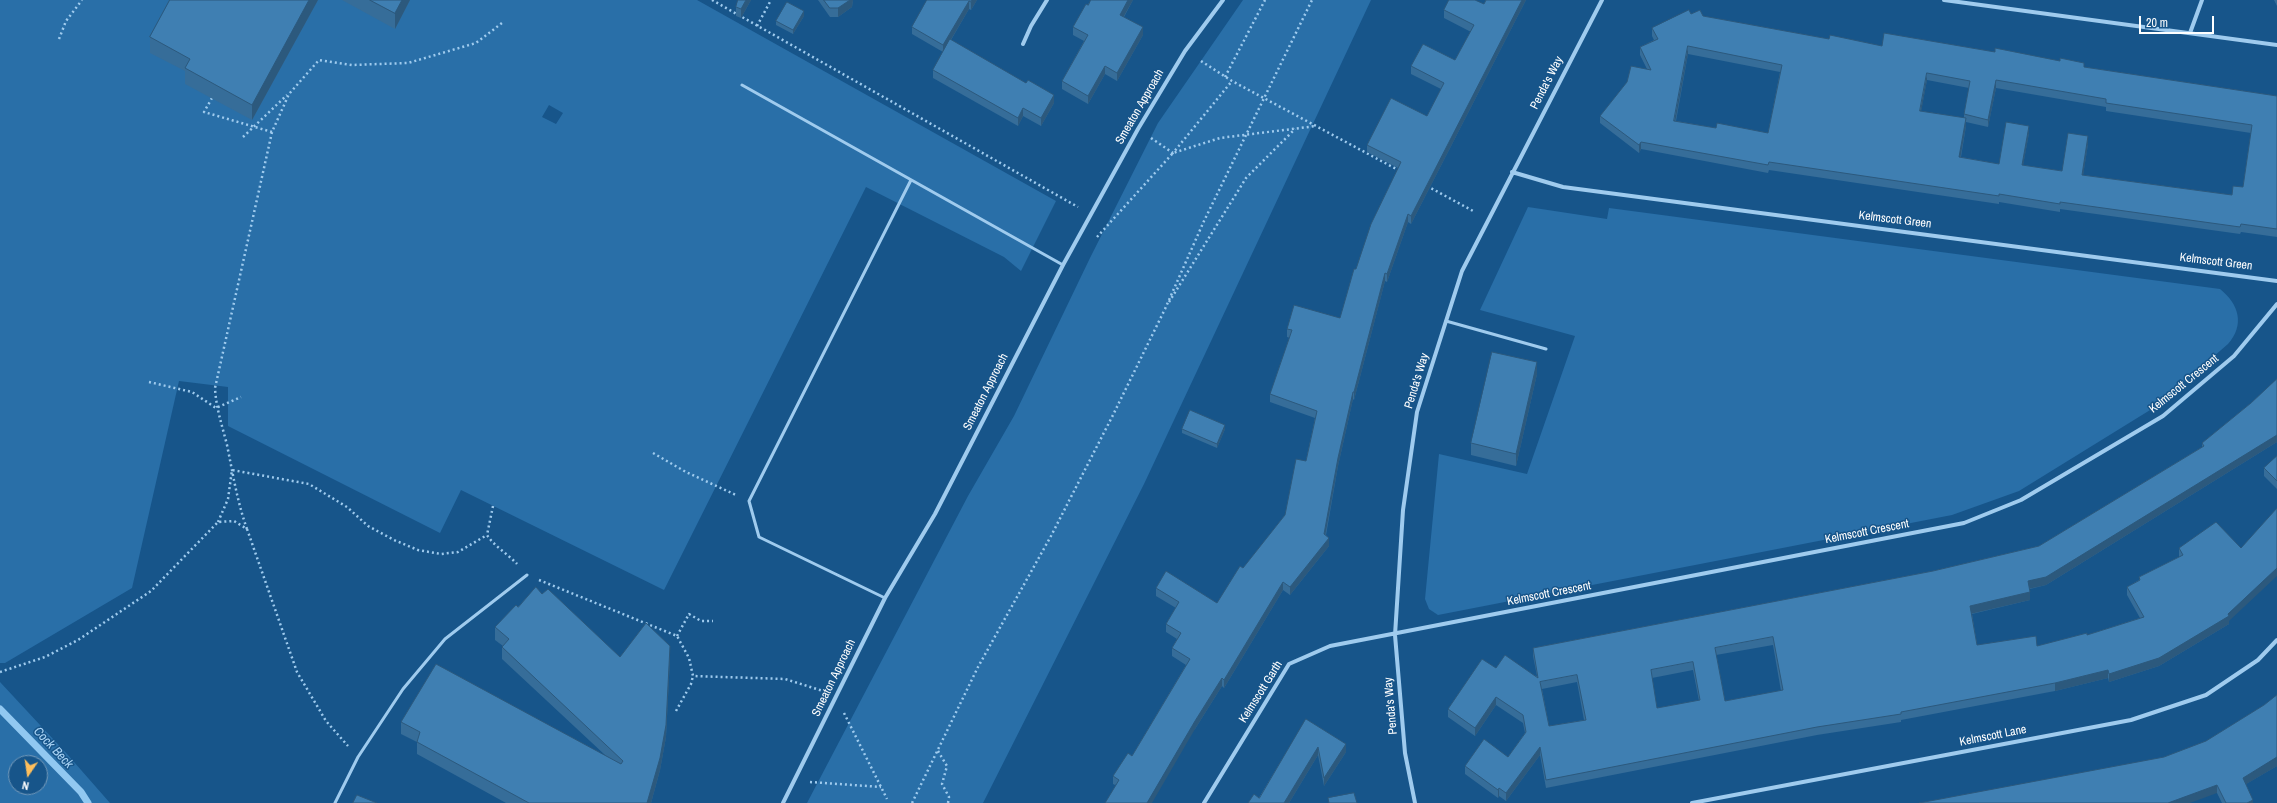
<!DOCTYPE html>
<html>
<head>
<meta charset="utf-8">
<style>
	body { margin:0 }
	#map { position:relative; width:2277px; height:803px; overflow:hidden; background:#17558a; font-family:"Archivo Narrow",sans-serif }
	canvas { display:block }
	.north { position:absolute; left:8px; top:755px; width:40px; height:40px; box-sizing:border-box; background:#17558a; border:1px solid #7499b9; border-radius:50%; rotate:193deg; font-size:11px; font-weight:700; line-height:16px; text-align:center; color:#fff }
	.north::after { content:''; display:block; margin:auto; width:14px; height:18px; background:#ffbf5c; clip-path:polygon(50% 0,100% 100%,50% 72%,0 100%) }
	.scale { position:absolute; left:2139px; top:16px; width:75px; height:18px; box-sizing:border-box; border:2px solid #fff; border-top:0; padding-left:5px; font-size:12px; line-height:14px; white-space:nowrap; color:#fff; -webkit-text-stroke:3px #17558a; paint-order:stroke }
</style>
</head>
<body>
<div id="map">
<canvas width="2277" height="803"></canvas>
<div class="north">N</div>
<div class="scale">20 m</div>
</div>
<script>
const context = document.querySelector('canvas').getContext('2d');
context.lineJoin = 'round';
function fill(path, color) { context.fillStyle = color; context.fill(path, 'evenodd'); }
function trace(path, color, width, dash) { context.strokeStyle = color; context.lineWidth = width; context.lineCap = dash ? 'butt' : 'round'; context.setLineDash(dash || []); context.stroke(path); }
function write(font, color, halo, rows, align = 'center') {
  context.font = font + ' "Archivo Narrow",sans-serif'; context.lineWidth = 3; context.setLineDash([]); context.textBaseline = 'middle'; context.strokeStyle = halo; context.fillStyle = color; for (const [text, x, y, turn = 0] of rows) {
    context.save(); context.translate(x, y); context.rotate((+turn || 0) * Math.PI / 180); context.textAlign = isNaN(turn) ? turn : align; if (halo) context.strokeText(text, 0, 0); context.fillText(text, 0, 0); context.restore();
  }
}
fill(new Path2D(`
	M0,0H697L1056,201L1021,271L1004,257L866,187L664,590L461,490L440,533L228,426V387L179,381L132,588L5,663H0ZM549,105L563,113L556,124L542,117Z
	M1243,0H1371L1144,484L983,803H807L968,496L1014,416L1090,258L1158,123Z
	M1528,207L1607,219L1609,208L2220,289C2239,304 2245,325 2228,344L2155,407L2019,491L1952,515L1438,615L1429,609L1425,599L1439,454L1527,474L1575,336L1480,310Z
	M0,682L67,754L110,803H0ZM16,763H40V787H16Z`), '#296fa8');
trace(new Path2D(`
	M0,709L81,792L88,803`), '#91c8f1', 7);
trace(new Path2D(`
	M712,0L1078,207
	M757,26L771,0
	M59,39L66,21L82,0
	M1201,61L1232,81L1400,171
	M1225,77L1265,0
	M212,98L204,112L272,132
	M243,137L287,95
	M1151,138L1173,153L1232,81
	M1427,186L1475,212
	M1097,237L1173,153L1220,138L1316,126
	M1169,302L1246,178L1295,129
	M149,382L192,392L216,408L241,397
	M653,453L686,472L736,495
	M493,506L487,535C494,546 508,554 517,564
	M218,522L228,499L232,470L309,484L347,507L368,526L394,540L418,550L441,554L458,552L487,535
	M247,529C237,501 233,474 227,445C222,425 216,408 215,388L272,132L289,94L319,60L352,65L408,63L476,43L502,23
	M539,580L677,636L689,658L693,676L785,679L823,691
	M677,636L689,614L701,621H713
	M0,672L45,657L78,640L151,591L218,522L234,521L247,529L297,672L326,721L348,746
	M676,711L691,684L693,676
	M844,713L887,799
	M938,751L947,766L942,784L949,797L948,803
	M810,782L881,787
	M912,803L978,667L1051,536L1113,415L1165,309L1204,221L1312,0`), '#9fcbee', 2.5, [2, 3]);
trace(new Path2D(`
	M742,85L1063,265
	M1446,321L1546,349
	M885,598L759,537L749,501L911,180
	M335,803L358,757L403,689L445,639L527,575`), '#9fcbee', 3);
trace(new Path2D(`
	M1944,0L2277,45
	M2190,33L2202,0
	M1023,44L1031,26L1047,0
	M1512,172L1563,187L2277,281
	M783,803L885,598L935,514L1063,265L1138,129L1185,51L1223,0
	M1204,803L1289,664L1330,646L1964,523L2021,500L2163,416L2234,356L2277,304
	M1415,803L1405,753L1395,635L1403,510L1417,412L1462,271L1602,0
	M1692,803L2131,720L2206,695L2258,660L2277,640`), '#9fcbee', 4);
fill(new Path2D(`
	M318,0L252,120L185,84V71L150,53V37Z
	M342,0H410L395,29Z
	M738,0H751L741,18L736,16V7Z
	M818,0H853L852,7L838,17H830Z
	M927,0H977L971,10L969,9L951,40L1054,103L1041,126L1023,116L1018,126L933,78V70L943,52L912,34V27Z
	M1091,0H1133L1124,17L1143,35L1117,81L1105,74L1088,104L1062,89V81L1084,41L1073,35V27Z
	M1486,0H1526L1411,224L1408,222L1387,282L1385,281L1354,400L1353,399L1338,466L1326,535L1329,546L1290,595L1283,590L1224,688L1222,686L1195,729L1115,785L1113,784V776L1132,756L1186,665L1172,656V648L1177,639L1166,632V624L1176,608L1156,596V588L1217,603L1285,515L1306,461L1315,418L1270,402V394L1290,338L1287,337V329L1340,318L1356,269L1398,168L1367,152V145L1427,116L1441,89L1411,74V66L1455,60L1471,32L1444,18V10L1484,4Z
	M2274,0H2277V6Z
	M1691,14L1829,39L1882,46L2084,67L2277,96V237L2241,232L2240,234L2060,209V212L1999,202V204L1769,170L1768,173L1641,149L1639,153L1600,123V116L1647,69L1640,55V47L1654,40L1652,36V28ZM1688,54L1780,72L1768,133L1716,128L1676,121ZM1927,80L1969,88L1964,114V118L1921,111ZM1996,88L2106,107V111L2251,133L2243,187L2232,195L2083,175L2088,144L2062,171L2023,165L2029,133L1999,164L1961,157L1966,126V122L1988,127Z
	M804,16L793,34L776,25V21Z
	M1537,374L1516,466L1471,455V443Z
	M2277,379V442L2046,585L2030,589V600L1972,614L1977,645L2037,646L2087,635L2140,618L2127,595V587L2139,580V577L2179,557V548L2229,621V624L2159,666L2109,682L2108,678L2055,691L1933,714L1901,720V722L1817,735L1546,788L1540,755L1506,801L1499,796L1498,798L1465,774V766L1508,757L1525,733L1523,723L1496,705L1475,736L1448,717V709L1496,668L1537,676L1533,656V648L1933,571L2039,546L2202,447V443L2251,403ZM1773,645L1781,691L1725,701L1716,655ZM1693,670L1699,701L1657,708L1652,678ZM1577,682L1584,720L1549,726L1542,689Z
	M1182,429H1225L1217,448L1182,433Z
	M2277,456V489L2264,476V468Z
	M542,594L620,657L670,658L666,737L660,770L651,803H506L417,754V742L401,734V722L605,755L502,659V647L503,646L495,640V627L518,607Z
	M1306,719L1346,752L1324,786L1318,755L1289,803H1248L1259,798Z
	M2277,766L2246,784L2253,803H2222L2217,793L1919,803Z`), '#366d99');
fill(new Path2D(`
	M309,0H318L252,120V105Z
	M402,0H410L395,29V13Z
	M746,0H751L741,18V9Z
	M850,0H853L852,7L838,17V8Z
	M972,0H977L971,10V2Z
	M1128,0H1133L1120,23V15Z
	M1522,0H1526L1411,224V216Z
	M969,1V9L943,53V45Z
	M804,11V16L793,34V30Z
	M1143,27V35L1117,81V73Z
	M1688,46V54L1674,128V121Z
	M1105,66V74L1088,104V96Z
	M1927,73V80L1920,118V111Z
	M1996,80V88L1988,127V120Z
	M1054,95V103L1041,126V118Z
	M1023,108V116L1018,126V118Z
	M1966,118V126L1959,165V157Z
	M2029,126V133L2022,172V165Z
	M2088,136V144L2082,183V175Z
	M1641,142V149L1639,153V145Z
	M1408,214V222L1387,282V274Z
	M1385,273V281L1354,400V392Z
	M1537,362V374L1516,466V454Z
	M1353,392V399L1338,466L1324,542V534L1338,458Z
	M1225,425V429L1217,448V444Z
	M2277,435V442L2046,585L2028,589V581Z
	M1329,538V546L1290,595V587Z
	M2277,568V576L2229,621V624L2159,666L2109,682V674L2228,614Z
	M1283,582V590L1224,688V680Z
	M2030,592V600L1970,614V606Z
	M670,646V658L666,737L660,770L651,803H647Z
	M2108,670V678L2055,691V683Z
	M1222,678V686L1195,729L1152,803H1147L1195,721Z
	M1496,697V705L1475,736V728Z
	M1346,744V752L1324,786V778Z
	M1318,747V755L1289,803H1284Z
	M1540,747V755L1506,801V793Z
	M2277,757V766L2243,786V778Z
	M2217,785V793L2190,803H2168Z
	M1499,788V796L1498,798V790Z
	M2253,800V803H2247Z`), '#2c597d');
const building = new Path2D(`
	M170,0H309L252,105L185,68L190,59L150,37Z
	M370,0H402L395,13Z
	M738,0H746L741,9L736,7Z
	M824,0H850L838,8H830Z
	M927,0H972L971,2L969,1L943,45L912,27Z
	M1091,0H1128L1120,15L1143,27L1117,73L1105,66L1088,96L1062,81L1088,35L1073,27L1086,4L1088,5Z
	M1449,0H1475L1484,4L1486,0H1522L1411,216L1408,214L1387,274L1385,273L1354,392H1353L1338,458L1324,534L1329,538L1290,587L1283,582L1224,680L1222,678L1195,721L1147,803H1105L1119,780L1113,776L1128,753L1132,756L1190,659L1172,648L1181,633L1166,624L1179,602L1156,588L1166,571L1217,603L1240,566L1243,568L1285,515L1296,459L1306,461L1317,411L1270,394L1292,330L1287,329L1294,305L1340,318L1354,269H1356L1371,224L1401,162L1367,145L1391,98L1427,116L1444,83L1411,66L1423,44L1455,60L1474,25L1444,10Z
	M787,2L804,11L793,30L776,21Z
	M1689,10L1691,14L1700,10L1703,16L1829,39L1830,35L1882,46L1884,33L1995,52V48L2060,61V58L2084,63V67L2277,96V229L2241,224L2240,227L2060,202V204L1999,194V196L1769,162L1768,165L1641,142L1639,145L1600,116L1627,82L1631,66L1651,70L1640,47L1658,39L1652,28ZM1688,46L1782,65L1768,133L1717,123L1716,128L1674,121ZM1927,73L1970,81L1964,114L1988,120L1996,80L2106,99V103L2252,125L2243,187L2233,186L2232,195L2082,175L2088,136L2068,133L2062,171L2022,165L2029,126L2006,122L1999,164L1959,157L1966,118L1920,111Z
	M950,39L1026,83L1028,80L1054,95L1041,118L1023,108L1018,118L933,70Z
	M1492,352L1537,362L1516,454L1471,443Z
	M2277,379V435L2046,577L2028,581L2030,592L1970,606L1977,645L2036,636L2037,646L2087,633V635L2144,617L2127,587L2140,580L2139,577L2183,555L2179,548L2216,522L2241,548L2277,508V568L2228,614L2229,616L2159,658L2109,674L2108,670L2055,683L1933,706L1901,712V714L1817,727L1546,780L1540,747L1506,793L1499,788L1498,790L1465,766L1484,739L1508,757L1526,732L1523,715L1496,697L1475,728L1448,709L1482,659L1496,668L1505,655L1538,678L1533,648L1933,571L2039,546L2204,446L2202,443L2251,403ZM1773,637L1783,690L1725,701L1715,648ZM1693,662L1700,700L1657,708L1651,670ZM1577,675L1586,720L1549,726L1540,682Z
	M1190,410L1225,425L1217,444L1182,429Z
	M2277,456V481L2264,468Z
	M536,587L542,594L548,589L620,657L646,623L670,646L666,725L660,758L647,803H529L417,742L420,732L401,722L436,664L621,764L623,761L502,647L509,639L495,627L516,605L518,607Z
	M2277,695V757L2243,778L2253,800L2247,803H2226L2217,785L2168,803H1919L2164,757L2206,741L2264,705Z
	M1306,719L1346,744L1324,778L1318,747L1284,803H1248L1254,794L1259,798Z
	M1354,793L1357,803H1329L1328,798Z
	M357,795L377,803H353Z`);
fill(building, '#3f7fb2');
trace(building, '#2c597d', 1);
write('12px', '#fff', '#17558a', [
	["Penda's Way",1547,83,-63],
	["Smeaton Approach",1140,107,-60],
	["Kelmscott Green",1895,220,7],
	["Kelmscott Green",2216,262,7],
	["Penda's Way",1417,381,-73],
	["Kelmscott Crescent",2184,384,-39],
	["Smeaton Approach",986,392,-63],
	["Kelmscott Crescent",1867,532,-11],
	["Kelmscott Crescent",1549,594,-11],
	["Smeaton Approach",834,678,-64],
	["Kelmscott Garth",1261,692,-58],
	["Penda's Way",1391,706,-95],
	["Kelmscott Lane",1993,736,-11]
]);
write('italic 13px', '#abd5f6', '#17558a', [
	["Cock Beck",53,748,47]
]);
</script>
</body>
</html>
